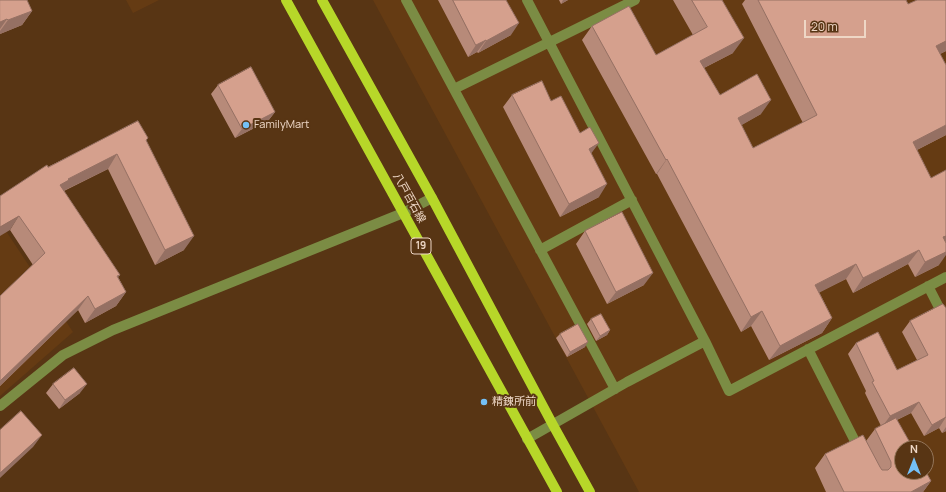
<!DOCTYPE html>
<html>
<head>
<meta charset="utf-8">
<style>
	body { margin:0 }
	#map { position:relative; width:946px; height:492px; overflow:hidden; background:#583514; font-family:Manrope,sans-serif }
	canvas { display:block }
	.north { position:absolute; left:894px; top:440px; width:40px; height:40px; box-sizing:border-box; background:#583514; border:1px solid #94765b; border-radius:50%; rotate:0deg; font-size:11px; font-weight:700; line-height:16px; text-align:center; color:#eed7c6 }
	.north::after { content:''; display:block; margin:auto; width:14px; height:18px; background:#74c0f6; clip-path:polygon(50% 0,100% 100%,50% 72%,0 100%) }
	.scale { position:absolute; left:804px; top:20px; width:62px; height:18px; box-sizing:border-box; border:2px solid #eed7c6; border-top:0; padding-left:5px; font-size:12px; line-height:14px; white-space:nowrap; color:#eed7c6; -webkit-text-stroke:3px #583514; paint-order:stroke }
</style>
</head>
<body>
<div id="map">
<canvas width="946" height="492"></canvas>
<div class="north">N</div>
<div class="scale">20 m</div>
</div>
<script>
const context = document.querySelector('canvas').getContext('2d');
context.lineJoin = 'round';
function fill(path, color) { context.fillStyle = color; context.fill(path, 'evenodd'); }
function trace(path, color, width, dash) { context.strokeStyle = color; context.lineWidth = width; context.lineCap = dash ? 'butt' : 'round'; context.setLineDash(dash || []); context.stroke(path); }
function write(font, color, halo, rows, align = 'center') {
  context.font = font + ' Manrope,"Noto Sans JP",sans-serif'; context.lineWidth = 4; context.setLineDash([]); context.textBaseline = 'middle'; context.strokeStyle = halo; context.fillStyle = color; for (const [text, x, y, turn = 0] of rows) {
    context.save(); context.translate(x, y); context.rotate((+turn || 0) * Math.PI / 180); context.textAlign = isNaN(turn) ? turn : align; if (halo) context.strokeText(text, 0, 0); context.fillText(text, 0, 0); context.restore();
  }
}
fill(new Path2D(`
	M126,0H159L133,13Z
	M373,0H946V492H639ZM902,448H926V472H902Z
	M0,222L73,332L0,396Z`), '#653b13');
trace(new Path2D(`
	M406,0L615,389
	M527,0L705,341L729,391L946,277
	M454,89L635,0
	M540,250L632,200
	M928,286L946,321
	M808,349L860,451
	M0,406L63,355L113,330L403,213L432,198
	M527,439L627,382L705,341`), '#7b8c44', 10);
trace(new Path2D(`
	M286,0L557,492
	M322,0L432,198L553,425L590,492`), '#b7d729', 10);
fill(new Path2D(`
	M0,0L32,11L22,25L0,34Z
	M438,0H506L511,35L478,53L477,52L468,57Z
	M559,0H568L561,4Z
	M673,0H722L733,53L704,68L720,95L761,114L741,125L753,148L803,123L742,4L745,0H906L908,4L946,51L940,54L946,65V135L917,150L939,265L915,277L908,264L853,293L846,279L819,292L832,318L822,333L769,360L751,326L741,332L657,174H656L582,40L592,26L656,55L693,35Z
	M218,85L275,112L268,121L235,138L211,94Z
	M512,95L551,101L591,154L599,197L560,217L503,107Z
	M148,138L146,141L184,250L155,265L108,169L64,191L120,275L118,277L126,292L116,306L85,323L78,310L0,386V296L33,265L10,230L48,167Z
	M585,231L644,285L607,304L576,244Z
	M946,308V431L942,433L939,428L924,436L911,413L897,420L931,481L923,492H826L815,468L825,454L866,441L875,429L881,426L865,393L866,391L848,354L856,343L897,370L917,360L902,332L910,321Z
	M591,319L610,330L607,335L596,341L587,324Z
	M560,334L585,347L567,357L556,338Z
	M53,384L80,393L59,409L46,393Z`), '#b78a79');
fill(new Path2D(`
	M563,0H568L561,4Z
	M32,11L22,25L0,34V31L8,20Z
	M7,19L0,29V22Z
	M519,23L511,35L478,53L486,41Z
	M744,38L733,53L690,75L700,61Z
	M486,40L477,52L468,57L476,45Z
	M946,41V51L926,61L936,46Z
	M771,100L761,114L728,133L738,118Z
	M275,112L268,121L235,138L242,129Z
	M946,125V135L903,157L913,142Z
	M599,143L590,155L589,149Z
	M117,154L108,169L61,192L60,185L68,179Z
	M667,159L657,174H656L666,160Z
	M607,184L599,197L560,217L569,204Z
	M19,216L10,230L0,236V227Z
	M194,236L184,250L155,265L165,250Z
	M946,236V244L943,237Z
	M919,250L908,264L853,293L863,278Z
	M946,252V255L939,265L915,277L925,262Z
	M856,264L846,279L805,300L815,285Z
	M653,273L644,285L607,304L616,292Z
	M126,292L116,306L85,323L95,309Z
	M88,296L78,310L0,386V381Z
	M762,311L751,326L741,332L751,317Z
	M832,318L822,333L769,360L780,346Z
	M610,330L607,335L596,341L600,336Z
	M588,342L585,347L567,357L570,352Z
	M87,384L80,393L59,409L65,400Z
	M919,402L911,413L882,427L890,416Z
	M946,417L939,428L924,436L932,425Z
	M946,427V431L942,433Z
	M42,435L33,447L0,478V473Z
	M931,481L923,492H911Z`), '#957063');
const building = new Path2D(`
	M0,0H27L32,11L8,20L7,19L0,22Z
	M453,0H506L519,23L486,41V40L476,45Z
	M692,0H722L744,38L700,61L720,95L757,74L771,100L738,118L753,148L817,115L758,0H906L908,4L917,0H946V41L936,46L946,65V125L913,142L931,178L946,170V236L943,237L946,243V252L925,262L919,250L863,278L856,264L815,285L832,318L780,346L762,311L751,317L667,159L666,160L592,26L629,6L656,55L707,27Z
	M251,67L275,112L242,129L218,85Z
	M542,81L551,101L561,96L580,133L590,127L599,143L589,149L607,184L569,204L512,95Z
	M138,121L148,138L146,140L194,236L165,250L117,154L68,179L69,180L60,185L120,275L117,276L126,292L95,309L88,296L0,381V296L45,253L19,216L0,227V196L47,165L48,167Z
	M622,212L653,273L616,292L585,231Z
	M943,304L946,308V417L932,425L919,402L890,416L872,382L874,381L856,343L878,332L897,370L928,355L910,321Z
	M601,314L610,330L600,336L591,319Z
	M578,324L588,342L570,352L560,334Z
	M74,368L87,384L65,400L53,384Z
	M21,411L42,435L0,473V430Z
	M896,418L913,448H902V472H926L931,481L911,492H844L825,454L863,435L880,467L882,470H888L891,467V462L875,429Z`);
fill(building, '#d5a08d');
trace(building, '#957063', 1);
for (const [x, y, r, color] of [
	[246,125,4,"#74c0f6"],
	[484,402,4,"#74c0f6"]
]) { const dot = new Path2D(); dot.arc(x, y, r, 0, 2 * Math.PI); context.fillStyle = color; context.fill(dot); trace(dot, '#583514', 1.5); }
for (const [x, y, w] of [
	[421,246,20]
]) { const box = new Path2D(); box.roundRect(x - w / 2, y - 8, w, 16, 3); context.fillStyle = '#583514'; context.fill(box); trace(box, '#eed7c6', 1); }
write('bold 10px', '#eed7c6', null, [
	["19",421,246]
]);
write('11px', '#eed7c6', '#583514', [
	["FamilyMart",254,125],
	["精錬所前",492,402]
], 'left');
write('11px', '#eed7c6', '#583514', [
	["八戸百石線",409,198,61]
]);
</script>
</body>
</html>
